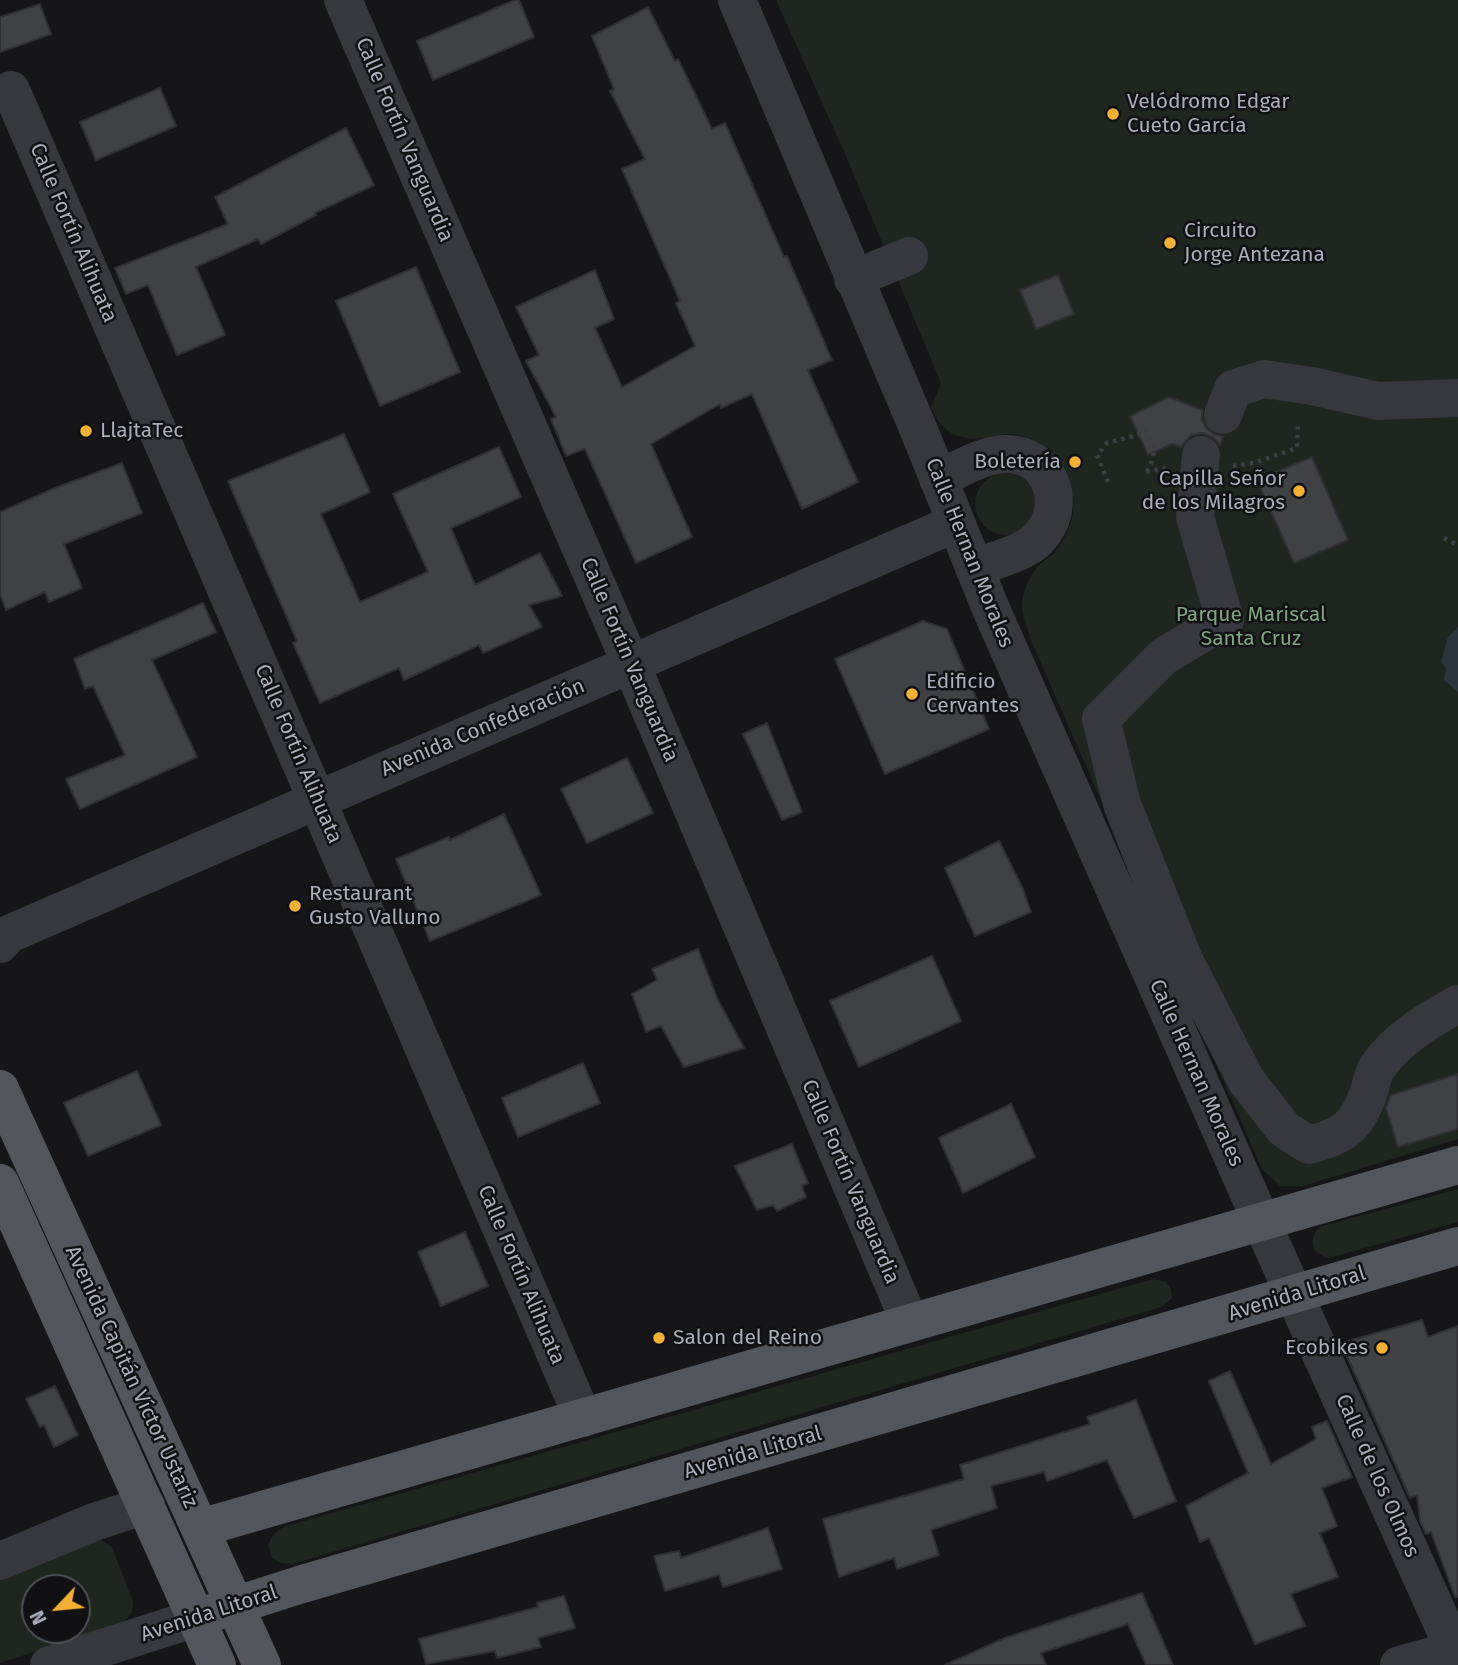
<!DOCTYPE html>
<html>
<head>
<meta charset="utf-8">
<style>
	body { margin:0 }
	#map { position:relative; width:1458px; height:1665px; overflow:hidden; background:#161618; font-family:"Fira Sans",sans-serif }
	canvas { display:block }
	.north { position:absolute; left:21px; top:1574px; width:70px; height:70px; box-sizing:border-box; background:#111113; border:2px solid #4d4f55; border-radius:50%; rotate:244deg; font-size:19px; font-weight:700; line-height:28px; text-align:center; color:#a8adb8 }
	.north::after { content:''; display:block; margin:auto; width:24px; height:32px; background:#f2b134; clip-path:polygon(50% 0,100% 100%,50% 72%,0 100%) }
</style>
</head>
<body>
<div id="map">
<canvas width="1458" height="1665"></canvas>
<div class="north">N</div>
</div>
<script>
const context = document.querySelector('canvas').getContext('2d');
context.lineJoin = 'round';
function fill(path, color) { context.fillStyle = color; context.fill(path, 'evenodd'); }
function trace(path, color, width, dash) { context.strokeStyle = color; context.lineWidth = width; context.lineCap = dash ? 'butt' : 'round'; context.setLineDash(dash || []); context.stroke(path); }
function write(font, color, halo, rows, align = 'center') {
  context.font = font + ' "Fira Sans",sans-serif'; context.lineWidth = 5; context.setLineDash([]); context.textBaseline = 'middle'; context.strokeStyle = halo; context.fillStyle = color; for (const [text, x, y, turn = 0] of rows) {
    context.save(); context.translate(x, y); context.rotate((+turn || 0) * Math.PI / 180); context.textAlign = isNaN(turn) ? turn : align; if (halo) context.strokeText(text, 0, 0); context.fillText(text, 0, 0); context.restore();
  }
}
fill(new Path2D(`
	M776,0H1458V1139L1303,1186H1280L1262,1169L1030,638C1028,628 1023,617 1022,607C1021,595 1029,577 1037,567C1042,561 1052,557 1057,550C1069,533 1078,510 1071,490C1061,461 1042,435 1008,434C1001,434 994,437 987,438C959,441 943,434 931,408L941,383L846,156Z
	M975 504a31 31 0 1 1 62 0a31 31 0 1 1-62 0Z
	M1458,1189V1222L1332,1257L1326,1258L1314,1250C1312,1240 1312,1235 1319,1227Z
	M1153,1279L1166,1282L1171,1289L1172,1298L1161,1307L292,1564L281,1563L272,1558L268,1545L273,1535L283,1527Z
	M98,1538L112,1547L133,1602L132,1612L124,1622L0,1663V1573ZM35,1588H77V1630H35Z`), '#1e261f');
fill(new Path2D(`
	M1458,627V692L1444,680L1446,668L1441,662L1448,637Z`), '#2c353c');
const building = new Path2D(`
	M515,0H519L534,37L433,80L417,41Z
	M40,4L51,34L0,52V17Z
	M648,7L675,61L678,59L712,129L725,123L784,257L787,256L832,360L808,370L858,482L802,509L752,394L721,408L720,404L651,444L692,537L636,563L585,449L566,456L551,419L556,417L526,361L539,355L516,307L595,270L614,319L595,328L622,387L695,346L676,303L680,301L622,169L645,159L610,91L614,89L592,36Z
	M160,88L176,126L96,160L80,122Z
	M346,128L374,185L315,213L316,215L261,244L258,239L196,267L225,335L177,355L148,285L126,294L115,268L228,224L215,197Z
	M416,267L460,372L380,406L336,301Z
	M1058,275L1074,314L1036,329L1020,290Z
	M1169,397L1202,410V419L1206,428L1215,435L1223,436L1220,445L1213,437L1202,433L1191,435L1181,447L1172,444L1148,455L1130,416Z
	M344,434L370,492L321,514L360,602L428,572L393,494L499,447L521,497L451,528L475,585L540,553L562,596L529,605L542,627L483,653L479,645L404,680L399,668L320,703L293,643L297,641L228,481Z
	M1312,457L1348,540L1294,563L1257,480Z
	M122,463L142,513L64,544L82,588L49,602L45,592L6,610L0,594V512L55,488Z
	M203,603L216,632L152,660L197,757L80,809L66,779L125,755L93,686L85,689L74,659Z
	M923,621L947,629L989,729L885,774L835,659Z
	M767,723L802,812L782,820L743,734Z
	M627,758L653,813L587,843L561,789Z
	M504,814L541,895L430,941L396,859L449,837L450,840Z
	M999,841L1023,889L1031,912L975,936L945,868Z
	M698,949L718,1000L744,1048L684,1067L661,1026L646,1032L632,994L657,980L652,969Z
	M932,956L961,1021L859,1067L830,1001Z
	M583,1063L600,1103L518,1137L502,1098Z
	M137,1071L161,1125L88,1156L64,1103Z
	M1458,1074V1129L1398,1147L1386,1108L1391,1095Z
	M1011,1104L1035,1157L963,1193L939,1138Z
	M792,1144L808,1183L802,1186L806,1197L777,1211L773,1205L757,1210L735,1166Z
	M465,1232L488,1286L441,1306L418,1252Z
	M1422,1320L1428,1337L1458,1326V1597H1455L1431,1532L1426,1534L1420,1521L1417,1495L1410,1498L1341,1343Z
	M1230,1371L1271,1464L1316,1439L1312,1427L1327,1421L1352,1477L1322,1488L1337,1526L1320,1533L1338,1577L1291,1594L1305,1626L1255,1644L1209,1538L1200,1542L1186,1506L1248,1473L1209,1381Z
	M55,1386L78,1435L54,1447L44,1425L40,1427L26,1399Z
	M1136,1400L1176,1501L1134,1518L1107,1460L1047,1481L1044,1472L991,1486L997,1508L931,1530L939,1555L897,1569L894,1558L839,1577L823,1519L964,1479L960,1465L1090,1424L1087,1417Z
	M768,1528L782,1569L723,1587L719,1575L665,1591L654,1556L679,1551L681,1558Z
	M1142,1593L1173,1665H1146L1128,1624L1041,1653L1046,1665H945L1005,1638Z
	M564,1596L575,1628L538,1638L541,1647L497,1658L495,1651L426,1664L419,1639L538,1607L537,1603Z`);
fill(building, '#404145');
trace(building, '#303034', 2);
trace(new Path2D(`
	M1145,429C1154,447 1158,453 1147,471
	M1233,466L1254,463L1297,448L1298,423
	M1146,472L1166,468
	M1108,482L1097,455L1107,443L1140,434
	M1444,538L1458,545`), '#3d3f44', 4.5, [3.5, 5]);
trace(new Path2D(`
	M343,0L631,664L910,1323
	M737,0L920,433L991,609L1261,1221L1458,1658
	M11,90L583,1418
	M853,279L909,256
	M1223,415L1233,389L1264,379L1312,386L1378,401L1458,398
	M1201,455L1195,517L1225,620L1164,656L1101,719L1122,804L1183,958L1246,1080L1284,1129L1309,1145C1345,1135 1356,1128 1369,1092C1371,1084 1373,1073 1378,1066C1398,1038 1429,1020 1458,1004
	M938,479C958,470 982,455 1004,454C1051,452 1070,507 1038,539C1023,554 994,560 974,568
	M0,944L9,934L956,523
	M0,1561L94,1522L146,1505
	M49,1665L196,1618
	M1399,1665L1458,1649`), '#37383d', 38);
trace(new Path2D(`
	M0,1089L262,1665
	M0,1183L217,1665
	M200,1528L1458,1165
	M196,1618L299,1585L1458,1246`), '#53555c', 38);
for (const [x, y, r, color] of [
	[1113,114,7,"#f2b134"],
	[1170,243,7,"#f2b134"],
	[86,431,7,"#f2b134"],
	[1075,462,7,"#f2b134"],
	[1299,491,7,"#f2b134"],
	[912,694,7,"#f2b134"],
	[295,906,7,"#f2b134"],
	[659,1338,7,"#f2b134"],
	[1382,1348,7,"#f2b134"]
]) { const dot = new Path2D(); dot.arc(x, y, r, 0, 2 * Math.PI); context.fillStyle = color; context.fill(dot); trace(dot, '#111113', 2.5); }
write('21px', '#a8adb8', '#111113', [
	["Velódromo Edgar",1127,102],
	["Cueto García",1127,126],
	["Circuito",1184,231],
	["Jorge Antezana",1184,255],
	["LlajtaTec",100,431],
	["Boletería",1061,462,"right"],
	["Capilla Señor",1285,479,"right"],
	["de los Milagros",1285,503,"right"],
	["Edificio",926,682],
	["Cervantes",926,706],
	["Restaurant",309,894],
	["Gusto Valluno",309,918],
	["Salon del Reino",673,1338],
	["Ecobikes",1368,1348,"right"]
], 'left');
write('21px', '#a8adb8', '#111113', [
	["Calle Fortín Vanguardia",404,140,67],
	["Calle Fortín Alihuata",73,233,67],
	["Calle Hernan Morales",969,553,68],
	["Calle Fortín Vanguardia",629,660,67],
	["Avenida Confederación",483,728,-23],
	["Calle Fortín Alihuata",298,754,67],
	["Calle Hernan Morales",1196,1073,66],
	["Calle Fortín Vanguardia",850,1182,67],
	["Calle Fortín Alihuata",521,1275,67],
	["Avenida Litoral",1297,1294,-17],
	["Avenida Capitán Víctor Ustariz",131,1377,65],
	["Avenida Litoral",753,1453,-16],
	["Calle de los Olmos",1377,1476,66],
	["Avenida Litoral",209,1614,-18]
]);
write('21px', '#7fa381', '#111113', [
	["Parque Mariscal",1251,615],
	["Santa Cruz",1251,639]
]);
</script>
</body>
</html>
